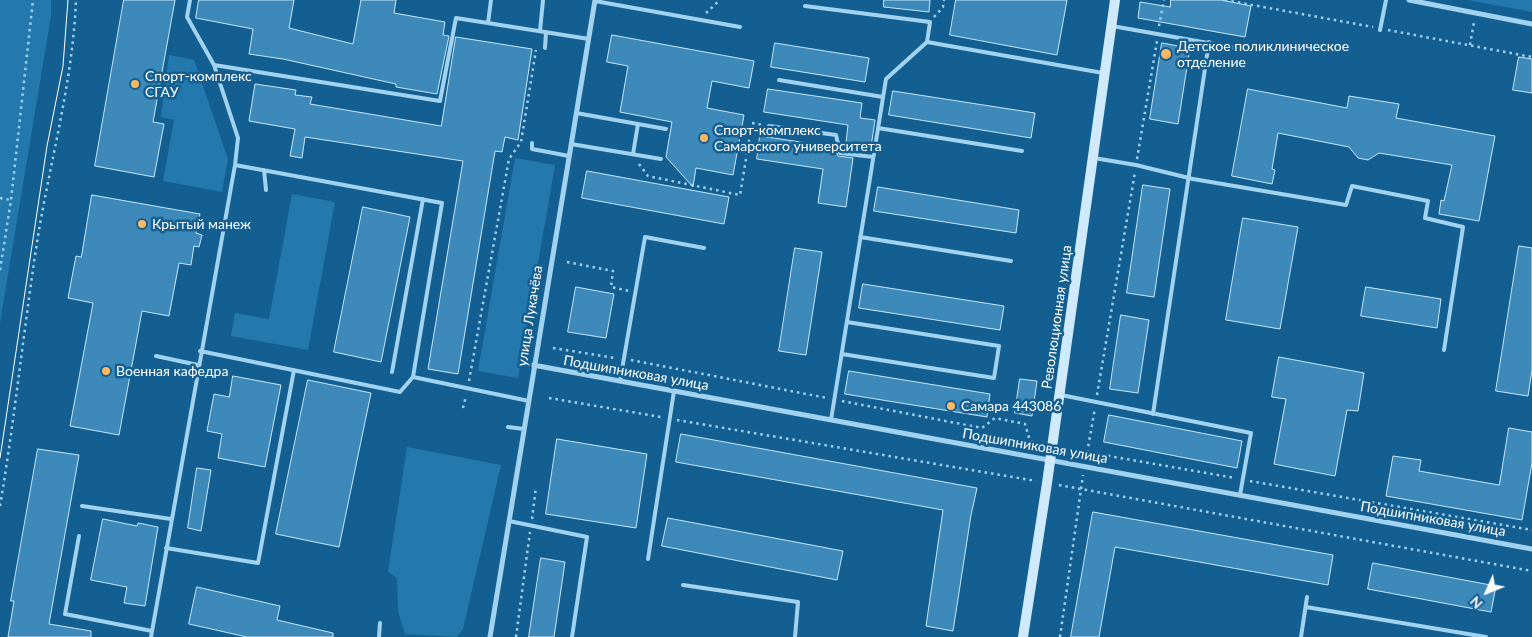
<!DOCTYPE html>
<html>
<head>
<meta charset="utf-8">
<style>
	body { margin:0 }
	#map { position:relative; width:1532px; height:637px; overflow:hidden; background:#145f91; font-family:Lato,sans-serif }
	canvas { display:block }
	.north { position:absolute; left:1462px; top:567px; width:50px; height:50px; -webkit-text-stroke:4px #145f91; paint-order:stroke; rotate:226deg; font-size:14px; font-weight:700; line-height:20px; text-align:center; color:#fff }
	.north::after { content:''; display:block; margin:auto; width:18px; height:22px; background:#fff; clip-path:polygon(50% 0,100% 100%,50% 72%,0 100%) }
</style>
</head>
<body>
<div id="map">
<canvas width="1532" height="637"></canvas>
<div class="north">N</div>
</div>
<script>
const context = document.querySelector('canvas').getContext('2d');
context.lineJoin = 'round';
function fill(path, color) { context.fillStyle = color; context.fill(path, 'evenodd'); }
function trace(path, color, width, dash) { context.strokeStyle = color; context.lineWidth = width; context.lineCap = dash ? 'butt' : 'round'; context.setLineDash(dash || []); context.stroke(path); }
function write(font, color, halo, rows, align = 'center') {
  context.font = font + ' Lato,sans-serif'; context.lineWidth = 5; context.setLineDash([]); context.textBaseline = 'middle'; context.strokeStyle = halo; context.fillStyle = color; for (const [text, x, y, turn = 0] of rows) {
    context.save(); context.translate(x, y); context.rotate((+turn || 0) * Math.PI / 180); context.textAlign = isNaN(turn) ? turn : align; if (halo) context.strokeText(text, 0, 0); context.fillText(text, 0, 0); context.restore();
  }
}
fill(new Path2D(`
	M0,0H51V16L0,323Z
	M1468,0H1532V12Z
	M169,55L194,60L228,159L222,192L163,181L174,120L161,117Z
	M515,158L555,165L518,378L478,371Z
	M292,194L335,202L308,350L231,336L235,313L269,319Z
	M407,447L501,465L463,629L457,637L405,634L398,611L397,578L388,572Z`), '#2379ae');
const building = new Path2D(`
	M124,0H175L153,122L164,124L154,177L95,166Z
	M199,0H294L289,28L353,44L361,0H396L394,13L445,22L443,35L449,36L437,94L396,87V84L283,59L249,54L253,29L196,18Z
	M884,0H930L929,12L884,7Z
	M956,0H1067L1057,55L950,35Z
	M1171,0H1221L1251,6L1245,37L1138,18L1140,2L1170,7Z
	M612,35L754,61L749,88L712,81L707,108L744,115L733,175L696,168L693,187L666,157L672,122L620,112L628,66L607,62Z
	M456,37L532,49L518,140L505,137L502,152L495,151L458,374L428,369L463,161L305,137L302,158L290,156L295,129L249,121L255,84L296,90L295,95L312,97L310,104L441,126Z
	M775,43L869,58L865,82L771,67Z
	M1162,43L1190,48L1178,124L1150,119Z
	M1519,57L1532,59V93L1513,90Z
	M768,89L862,103L860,118L875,120L871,147L846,143L848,125L764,112Z
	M1248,89L1347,108L1349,96L1399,104L1396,118L1495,136L1479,221L1439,214L1441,200L1444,201L1452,165L1379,153L1368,160L1358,158L1349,147L1278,133L1272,169L1275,170L1272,184L1232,176Z
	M893,91L1035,113L1031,138L889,115Z
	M760,136L835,147L838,156L853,158L846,207L818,203L823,169L757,159Z
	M587,171L729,197L724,224L582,198Z
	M1143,185L1170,189L1154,297L1127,293Z
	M878,187L1019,210L1016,233L874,211Z
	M92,195L200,214L196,233L202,235L199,247L194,246L191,265L179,263L169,316L142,311L119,435L70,426L93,303L68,298L76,256L81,257Z
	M363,207L410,217L381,362L334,352Z
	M1243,218L1298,227L1280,329L1226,320Z
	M1519,246L1532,248V370L1528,396L1496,391Z
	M795,248L822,252L806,355L779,351Z
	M863,284L1004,306L1000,330L859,308Z
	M576,287L614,294L606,338L568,332Z
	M1366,287L1441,299L1437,328L1361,316Z
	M1121,315L1149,320L1138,393L1110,389Z
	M1279,357L1364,373L1358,411L1347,410L1335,476L1274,464L1286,399L1272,397Z
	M849,371L990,394L987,417L845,394Z
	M233,376L281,385L265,467L218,458L222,434L207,431L214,394L229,397Z
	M1020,379L1037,381L1032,416L1015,413Z
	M308,380L371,393L339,547L276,534Z
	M1109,415L1242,441L1237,468L1104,442Z
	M1509,428L1532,432V463L1522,520L1386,496L1393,456L1421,460L1419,471L1499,485Z
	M681,434L977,488L971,515L953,631L926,626L943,510L676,462Z
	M557,439L647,454L636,528L546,514Z
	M38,449L79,455L49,624L91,631V637H8L14,601H11Z
	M197,468L211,470L201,531L188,528Z
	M1093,512L1333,555L1328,585L1115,547L1099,637H1071Z
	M668,518L843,551L837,580L662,546Z
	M103,519L137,526L138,523L158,527L145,606L124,603L127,587L91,580Z
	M541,558L565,562L554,637H529Z
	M1373,563L1496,586L1491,612L1368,589Z
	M197,587L280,606L277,620L333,633V637H247L189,624Z`);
fill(building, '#3d89b9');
trace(building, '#c8e8fc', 1);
trace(new Path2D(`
	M1225,0L1373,27
	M706,13L720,0
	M934,17L943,7L944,0
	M1159,26L1164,0
	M1388,30L1532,57
	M1470,45L1474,22
	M1137,159L1157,41
	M639,164L648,176L740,195L752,123L763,125
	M0,198L11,200
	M567,262L613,271L611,287L629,291
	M0,270L11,200L33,0
	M553,348L615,358
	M631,360L827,398
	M469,381L509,159L521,142L536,50
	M1097,395L1135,172
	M549,398L661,417
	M842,401L982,428L995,418L1025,424L1030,441L1041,444
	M463,408L466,396
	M677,420L1036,481
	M1063,448L1235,478
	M1086,459L1095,408
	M1250,481L1532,530
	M1059,485L1532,571
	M0,506C15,417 24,326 38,236C51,158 73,79 76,0
	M532,519L536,487
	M516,637L530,532
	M1060,637L1083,475`), '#a1d3f1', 2.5, [2.5, 4]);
trace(new Path2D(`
	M595,1L740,27
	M805,6L930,22L927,42
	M488,23L491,0
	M1112,26L1242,49
	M1380,30L1386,0
	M540,31L543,0
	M545,48L546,32
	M214,65L440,101L456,18L589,39
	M779,80L883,97
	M576,113L666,129
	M769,126L836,135L840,153L873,157
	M878,128L1022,151
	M532,143V149L569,156
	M571,144L661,159
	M633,154L638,124
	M1094,158L1136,165L1193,179L1346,205L1352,186L1428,201L1425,218L1463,227L1444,350
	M235,165L442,203L413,377L529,401
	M264,170L266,190
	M860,237L1011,261
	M200,351L400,392L413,377
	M842,354L994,378L999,346L847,322
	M156,356L198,365
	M392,372L423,199
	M620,381L645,237L704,248
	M1061,395L1251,433L1240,495
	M1153,414L1209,42
	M831,420L886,79L927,42L1103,73
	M508,427L524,429
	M82,506L171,519
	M509,521L587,537L572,637
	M79,536L65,614L152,631
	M166,548L258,563L294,370
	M648,559L674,391
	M683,585L798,602L795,637
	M1306,607L1486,637
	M151,637L235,165L238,138L214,65L187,17L190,0
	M379,637L380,623
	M1301,637L1307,597`), '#a1d3f1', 4);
trace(new Path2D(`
	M1409,0L1532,24
	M533,365L1532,549
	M490,637L595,0`), '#a1d3f1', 5);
trace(new Path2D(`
	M1023,637L1047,483L1115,0`), '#cfeafc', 10);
trace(new Path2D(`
	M0,458L47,146L63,66L68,0`), '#fff', 1);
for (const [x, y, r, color] of [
	[1166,54,6,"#ffb761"],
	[135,84,5,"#ffb761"],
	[704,138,5,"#ffb761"],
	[142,224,5,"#ffb761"],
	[106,371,5,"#ffb761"],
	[951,406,5,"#ffb761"]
]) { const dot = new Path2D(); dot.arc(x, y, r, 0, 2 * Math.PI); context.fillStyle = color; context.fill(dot); trace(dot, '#145f91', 2); }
write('14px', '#fff', '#145f91', [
	["Детское поликлиническое",1177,46],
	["отделение",1177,62],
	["Спорт-комплекс",145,76],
	["СГАУ",145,92],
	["Спорт-комплекс",714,130],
	["Самарского университета",714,146],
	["Крытый манеж",152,224],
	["Военная кафедра",116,371],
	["Самара 443086",961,406]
], 'left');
write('14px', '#fff', '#145f91', [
	["улица Лукачёва",530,316,-81],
	["Революционная улица",1057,317,-82],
	["Подшипниковая улица",636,373,10],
	["Подшипниковая улица",1035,446,10],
	["Подшипниковая улица",1433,519,10]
]);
</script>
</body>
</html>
